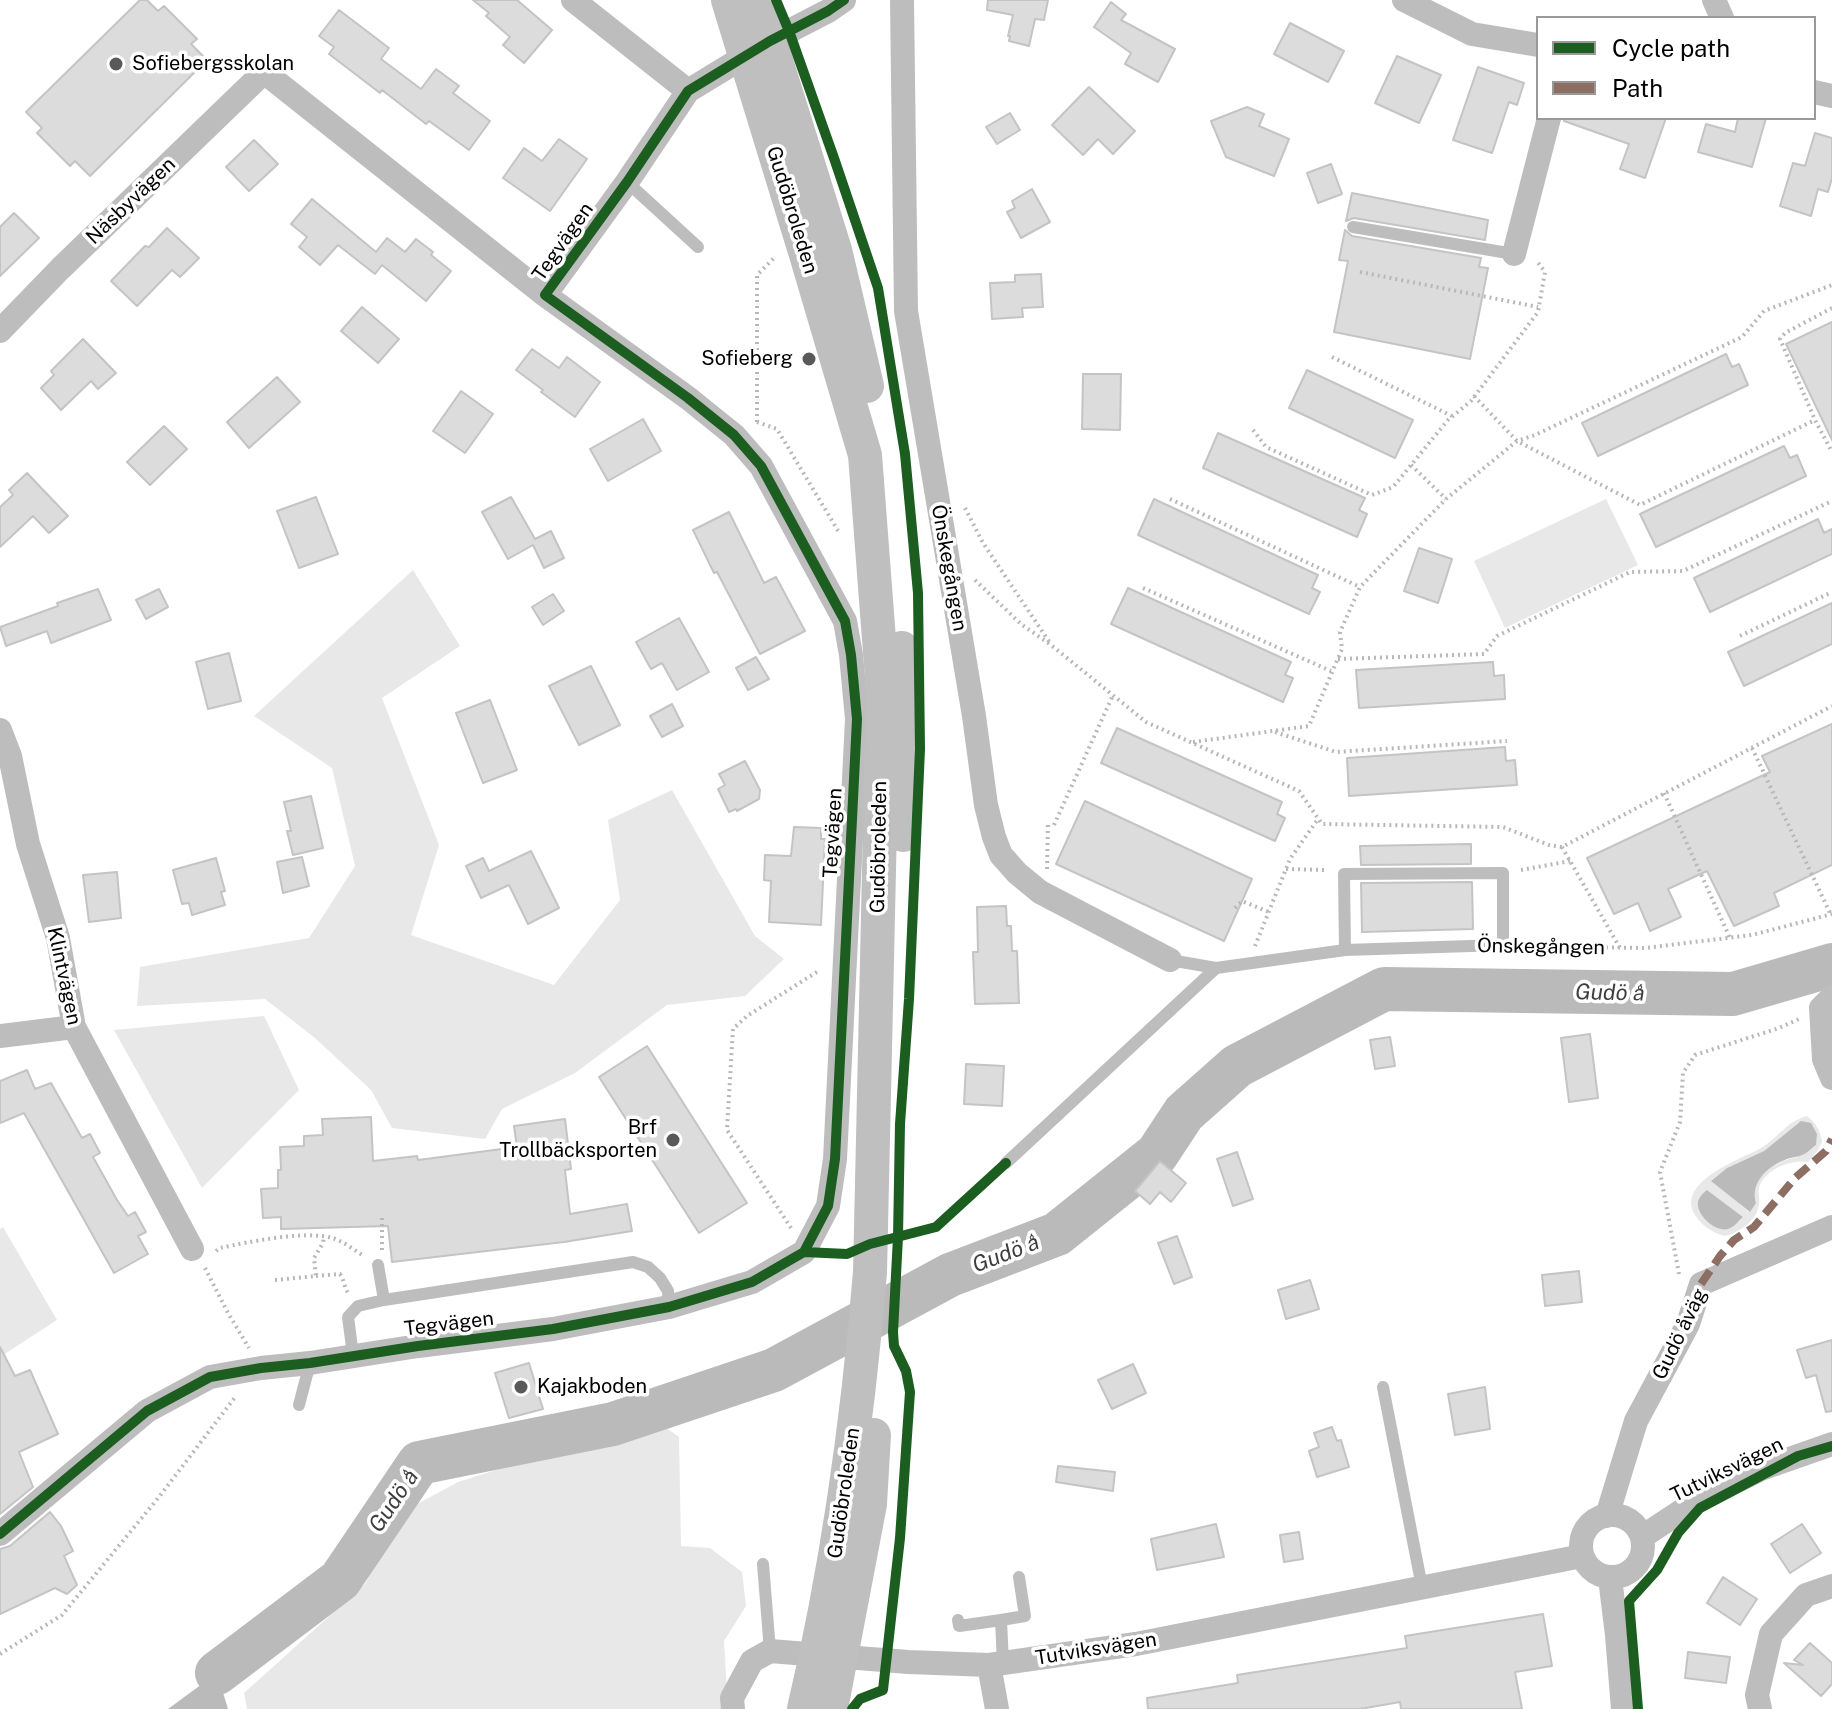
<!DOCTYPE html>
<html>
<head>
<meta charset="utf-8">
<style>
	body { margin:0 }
	#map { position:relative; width:1832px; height:1709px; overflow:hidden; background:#fff; font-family:"Public Sans",sans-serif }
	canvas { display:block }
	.legend { position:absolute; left:1536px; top:16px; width:280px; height:104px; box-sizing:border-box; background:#fff; border:2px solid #999; margin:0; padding:10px 14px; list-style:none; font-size:24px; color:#000 }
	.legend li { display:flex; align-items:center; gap:16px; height:40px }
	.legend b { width:40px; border:2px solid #999 }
</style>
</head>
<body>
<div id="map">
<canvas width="1832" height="1709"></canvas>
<ul class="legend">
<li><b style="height:10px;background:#1b5e20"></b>Cycle path</li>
<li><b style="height:10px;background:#8d6e63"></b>Path</li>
</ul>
</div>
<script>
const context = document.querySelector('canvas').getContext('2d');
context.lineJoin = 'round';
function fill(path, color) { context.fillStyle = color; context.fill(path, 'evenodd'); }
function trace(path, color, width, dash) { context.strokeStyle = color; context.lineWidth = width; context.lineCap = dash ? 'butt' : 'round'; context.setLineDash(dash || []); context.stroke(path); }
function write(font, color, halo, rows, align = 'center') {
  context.font = font + ' "Public Sans",sans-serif'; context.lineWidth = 7; context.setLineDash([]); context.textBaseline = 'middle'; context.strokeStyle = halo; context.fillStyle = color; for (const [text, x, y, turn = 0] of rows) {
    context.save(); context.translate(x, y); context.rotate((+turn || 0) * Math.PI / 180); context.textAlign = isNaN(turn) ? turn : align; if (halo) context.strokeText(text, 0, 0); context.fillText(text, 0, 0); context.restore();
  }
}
fill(new Path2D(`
	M1606,499L1638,565L1505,628L1474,561Z
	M413,570L460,646L382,698L439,845L411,935L554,985L620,900L608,820L672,790L755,936L784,959L745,996L667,1005L575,1073L502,1109L485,1139L392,1128L371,1090L315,1038L265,999L137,1006L140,967L309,938L355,866L332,768L254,716Z
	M264,1016L299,1090L202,1188L114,1030Z
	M1807,1116C1816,1123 1820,1130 1822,1142L1818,1150L1808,1162C1792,1159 1766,1169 1760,1185C1757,1191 1760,1197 1759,1204C1757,1221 1740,1232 1725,1236C1713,1233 1702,1226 1695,1215C1675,1181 1742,1159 1761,1148C1778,1138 1787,1121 1807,1116ZM1801,1121L1798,1157C1775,1161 1749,1177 1756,1203L1749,1212L1712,1180L1727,1168L1764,1151ZM1707,1190L1743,1217L1740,1221L1728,1229Z
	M3,1227L57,1320L0,1357V1229Z
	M655,1420L679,1437L681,1546L710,1548L742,1572L746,1606L724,1641L728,1709H247L244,1693L365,1584L404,1511L458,1482Z`), '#e8e8e8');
fill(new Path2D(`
	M1801,1121L1811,1123L1817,1134L1816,1145C1813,1147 1809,1151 1806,1153C1800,1157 1793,1157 1787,1159C1768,1166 1750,1182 1756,1203L1750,1212L1711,1181L1727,1168L1764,1151Z
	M1707,1190L1743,1217C1739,1221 1734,1227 1728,1229C1716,1232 1700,1218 1698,1206C1697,1199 1702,1194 1707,1190Z
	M217,1673L228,1709H168Z`), '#bababa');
trace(new Path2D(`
	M217,1673L340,1580L419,1463L613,1424L774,1370L950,1275L1057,1234L1157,1154L1184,1113L1237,1066L1384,989L1733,994L1832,965`), '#bababa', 44);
const building = new Path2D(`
	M140,0H147L158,11L164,6L197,39L191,44L207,60L90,176L75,161L70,166L37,133L42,128L26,112Z
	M473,0H517L552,30L524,63L503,45L510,37L486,16L489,13Z
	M988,0H1048L1044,20L1035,19L1029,46L1009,41L1010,36H1008L1013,15L987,10Z
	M1111,2L1126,14L1121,20L1175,49L1158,82L1125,64L1131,53L1094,27Z
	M339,10L389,48L381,59L421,89L436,69L459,86L453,93L490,121L469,150L429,121L426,124L382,90L380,93L329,54L334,47L319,36Z
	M1290,23L1344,51L1328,82L1274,54Z
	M1397,56L1441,75L1419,123L1375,103Z
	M1478,67L1524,83L1517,105L1509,102L1492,153L1453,140Z
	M1089,87L1135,131L1113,154L1098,139L1083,155L1052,125Z
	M1247,107L1264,114L1259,126L1289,139L1274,176L1226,157L1211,121Z
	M1010,113L1020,130L997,144L986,127Z
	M1564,118H1666L1645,178L1620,169L1629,144L1564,121Z
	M1738,118H1766L1752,167L1698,152L1706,124L1735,132Z
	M1815,133L1832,138V178L1828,192L1818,189L1811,216L1780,206L1793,163L1805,166Z
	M559,139L587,159L550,211L503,178L524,148L542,161Z
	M254,140L278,164L249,191L226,167Z
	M1331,164L1342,194L1318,203L1307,173Z
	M1032,189L1050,222L1021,238L1007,212L1015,208L1012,201Z
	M1352,193L1488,220L1485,240L1354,218L1346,221Z
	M312,199L376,252L387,238L405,252L416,239L433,252L431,255L451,271L426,301L382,265L375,274L338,245L320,265L299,247L307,237L291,224Z
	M14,213L39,238L0,276V227Z
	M167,228L199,258L180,277L172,270L137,306L111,281L145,246L149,247Z
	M1345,230L1352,236L1481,258L1479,267L1488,268L1470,359L1334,332L1348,261L1339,260Z
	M1041,274L1043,307L1022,308L1023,317L992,319L990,283L1015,282V275Z
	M362,307L399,339L378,363L341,331Z
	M1832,322V440L1786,344Z
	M83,339L116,373L98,389L91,381L61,410L41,388L54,375L51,371Z
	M532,349L559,368L567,357L600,382L575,417L541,392L543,390L516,370Z
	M1726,354L1732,367L1739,364L1748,385L1598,456L1582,423Z
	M1307,370L1413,420L1395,458L1289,408Z
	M1083,374H1121L1120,430L1082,429Z
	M277,377L300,402L249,448L227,422Z
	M461,391L493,414L465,453L433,431Z
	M643,419L661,451L608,481L590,449Z
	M164,426L187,449L150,485L127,462Z
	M1218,433L1365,498L1359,510L1367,514L1357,537L1203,468Z
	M1784,446L1790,458L1797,455L1806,476L1656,547L1640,514Z
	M27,473L68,516L49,533L33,516L0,547V507L13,495L9,490Z
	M316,497L338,554L299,568L277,511Z
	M511,497L535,539L551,531L564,558L544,568L533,545L508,559L482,512Z
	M1154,499L1318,575L1312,588L1320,592L1309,614L1138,535Z
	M729,512L764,583L776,577L805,631L760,654L717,572L714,573L693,530Z
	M1818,519L1824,533L1832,529V554L1710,612L1694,578Z
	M1419,548L1452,559L1438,603L1404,591Z
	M1128,588L1291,662L1285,675L1293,678L1283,702L1111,624Z
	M98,589L111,620L51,643L47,631L6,646L0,627L58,606L57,603Z
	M159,589L168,607L146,619L136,600Z
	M553,594L564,611L543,625L532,607Z
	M1832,603V644L1744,686L1728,652Z
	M679,618L709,672L677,690L662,663L651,669L636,642Z
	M229,653L241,701L208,709L196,662Z
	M756,657L769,679L748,690L736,668Z
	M1493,662L1494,676L1504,675L1505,699L1359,708L1356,670Z
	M591,666L620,725L579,745L549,686Z
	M490,700L517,770L483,783L456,713Z
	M672,704L683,726L662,737L650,716Z
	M1832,724V865L1774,893L1779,906L1734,926L1707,871L1668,889L1681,917L1650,931L1638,903L1614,914L1587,858L1770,772L1762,756Z
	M1117,728L1282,802L1277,814L1285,818L1275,841L1101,763Z
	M1505,747L1506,761L1515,760L1517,785L1349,796L1347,758Z
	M745,761L760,790L759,799L737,811L736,809L729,812L718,789L725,785L719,774Z
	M311,796L323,848L293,855L287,831H291L284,802Z
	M1085,801L1252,879L1224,941L1056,864Z
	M794,827L821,828V839H825L821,925L769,922L771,881L764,880L765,855L791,856Z
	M1471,844V864L1361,865L1360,846Z
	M531,851L559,908L528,924L509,885L481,898L466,866L483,858L489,871Z
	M302,857L309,886L283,893L277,862Z
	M216,858L225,891L221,892L225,905L192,915L189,903L182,904L173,870Z
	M117,872L121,918L89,922L83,875Z
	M1472,882L1473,929L1362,932L1361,883Z
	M1006,906L1007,926H1011L1012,951H1017L1019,1003L975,1004L973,952H978L977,907Z
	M1590,1034L1598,1098L1569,1102L1561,1038Z
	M1390,1037L1395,1066L1375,1069L1370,1040Z
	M647,1046L747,1203L699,1233L599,1077Z
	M966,1064L1004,1066L1002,1106L964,1104Z
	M27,1070L35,1089L51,1083L82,1138L90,1134L100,1153L93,1157L117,1200L128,1216L135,1212L146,1232L138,1236L148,1254L114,1273L24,1113L0,1123V1081Z
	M371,1117L373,1161L417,1156L418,1160L517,1147L514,1126L565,1119L571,1169L565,1170L570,1214L627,1204L632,1231L564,1242L392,1262L388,1226L281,1229V1217L263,1218L261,1189L278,1188V1170H281L280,1147L304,1146V1136L323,1135L322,1119Z
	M1237,1152L1253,1199L1233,1206L1217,1159Z
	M1160,1161L1186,1183L1171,1202L1160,1192L1150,1204L1135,1191Z
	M1177,1236L1192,1277L1174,1284L1158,1243Z
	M1579,1271L1582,1302L1545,1306L1542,1275Z
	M1310,1280L1319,1309L1286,1319L1278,1290Z
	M1832,1340V1411L1826,1412L1816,1375L1806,1378L1797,1350Z
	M0,1347L15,1376L30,1370L58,1434L19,1452L33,1487L0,1514Z
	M529,1363L543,1409L509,1418L495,1373Z
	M1133,1364L1146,1393L1112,1409L1098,1380Z
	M1485,1387L1490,1429L1455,1435L1448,1394Z
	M1332,1427L1337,1441L1341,1440L1349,1467L1317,1477L1309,1451L1319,1447L1314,1433Z
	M1058,1466L1115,1472L1113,1491L1056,1482Z
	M50,1512L61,1526L73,1551L64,1556L77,1585L67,1594L55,1588L0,1614V1549L10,1546Z
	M1216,1524L1224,1557L1157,1570L1151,1539Z
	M1802,1524L1821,1553L1790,1573L1771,1544Z
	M1299,1532L1303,1559L1284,1562L1280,1535Z
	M1723,1577L1757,1599L1740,1625L1707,1603Z
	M1543,1614L1552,1666L1515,1672L1522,1709H1401L1400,1702L1360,1709H1148L1147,1698L1238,1683L1237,1675L1407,1648L1405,1636Z
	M1810,1643L1832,1663V1684L1821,1696L1784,1663L1803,1665L1794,1660Z
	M1688,1652L1730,1657L1726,1683L1685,1678Z`);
fill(building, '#dcdcdc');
trace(building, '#c4c4c4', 2);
trace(new Path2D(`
	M1360,272L1538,307
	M1832,308L1785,333L1780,339L1815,420L1832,452
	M1332,357L1452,416
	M1474,396L1517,441L1640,505L1815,420
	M757,422L777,429L840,534
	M757,422V275L776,256
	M1253,430L1266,447L1372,495L1393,487L1448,420L1471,401L1538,312L1545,272L1536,260
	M1411,465L1446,499
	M1170,499L1360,587
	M965,508L983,543L1050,643
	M975,580L1021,624L1051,645L1146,722L1299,791L1322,824L1503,827L1549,845L1562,847L1832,706
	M1143,588L1331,671
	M1740,636L1832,592
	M1338,659L1484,654L1497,636L1630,572L1683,571L1832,501
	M1275,732L1336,752L1507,741
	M1193,742L1309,726L1342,649L1340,632L1360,587L1446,499L1517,441L1535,435L1742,337L1764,311L1832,285
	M1752,748L1831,915
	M1664,793L1730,938
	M1054,825L1113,695
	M1562,847L1620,948
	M1047,869L1048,822
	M1286,869L1326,870
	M1521,870L1570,861
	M1235,908L1242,901L1269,912
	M1255,946L1290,859L1318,819
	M1522,946L1645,948L1752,935L1832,914
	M791,1228L727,1130L733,1029L747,1016L820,970
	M382,1250V1216
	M216,1251L220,1248C249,1242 304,1230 332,1238C343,1241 354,1250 364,1256
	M205,1268L228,1313L249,1348
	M1679,1274L1660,1172L1680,1122L1683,1073L1695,1055L1779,1028L1799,1019
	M316,1276L340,1274C344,1280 344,1286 348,1293
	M275,1280L316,1276L314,1258L323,1243L324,1236
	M0,1654L62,1615L159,1497L236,1396`), '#b8b8b8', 4, [2, 4]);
trace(new Path2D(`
	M627,182L698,247
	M1353,227L1514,254
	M1170,960L1216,968L1345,950L1503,945V873L1344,874L1345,950
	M1006,1163L1216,968
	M378,1265L384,1300
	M353,1355L348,1317L358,1306L384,1300L633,1262L648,1267L660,1278L668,1291L669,1307
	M1383,1387L1422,1587
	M299,1405L310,1363
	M763,1564L770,1651
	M958,1620L959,1626L1001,1620L1003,1663
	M1001,1620L1025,1616L1019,1577`), '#bdbdbd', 12);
trace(new Path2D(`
	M573,0L688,91
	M902,0L906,311L974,716L986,805L994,837L1001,855L1017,873L1040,892L1170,960
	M1404,0L1472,34L1538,45
	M1714,0L1722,18
	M1814,92L1832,96
	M1514,254L1549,118
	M0,331L60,269L264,72L545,295
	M0,730L10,756L28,844L58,938L74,1027L192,1249
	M1832,997L1821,1008L1824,1059L1832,1078
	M0,1036L74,1027
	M1581 1546a31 31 0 1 1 62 0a31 31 0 1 1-62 0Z
	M1607,1516L1636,1421L1688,1324L1701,1284L1832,1227
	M0,1534L147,1411L210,1377L261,1368L310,1363L418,1346L553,1329L669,1307L752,1282L804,1252L828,1206L835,1159L857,719L851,655L845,621L761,466L734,435L688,398L545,295L627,182L688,91L770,41L828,11L844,0
	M1642,1537L1695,1502L1761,1469L1832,1444
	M1610,1578L1617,1635L1623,1709
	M989,1665L997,1709
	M733,1709L732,1698L752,1661L770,1651L908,1662L989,1665L1136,1644L1582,1556
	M1760,1709L1757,1695L1771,1634L1806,1595L1832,1586`), '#bdbdbd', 24);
trace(new Path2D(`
	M728,0L807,258L865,455L883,692L870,1272C858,1419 838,1565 804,1709
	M752,0L770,41L835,250L867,386
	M902,648L907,704L903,835
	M831,1709L870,1504L874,1435`), '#bfbfbf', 34);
trace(new Path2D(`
	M1701,1284L1720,1256L1734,1240L1754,1227L1795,1178L1826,1151L1832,1139`), '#8d6e63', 8, [16, 8]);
trace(new Path2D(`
	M776,0L789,31L835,161L878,288L905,454L918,593L920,749L909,999L900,1124L898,1237L893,1332L894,1346L906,1371L910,1392L900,1538L883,1690L860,1699L852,1709
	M804,1252L847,1254L870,1244L936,1227L1006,1163
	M0,1534L147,1411L210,1377L261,1368L310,1363L418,1346L553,1329L669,1307L752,1282L804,1252L828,1206L835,1159L857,719L851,655L845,621L761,466L734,435L688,398L545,295L627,182L688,91L770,41L828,11L844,0
	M1638,1709L1629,1601L1657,1570L1678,1533L1700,1508L1798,1456L1832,1446`), '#1b5e20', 10);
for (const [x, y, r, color] of [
	[116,64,8,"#595959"],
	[809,359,8,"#595959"],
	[673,1140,8,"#595959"],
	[521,1387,8,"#595959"]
]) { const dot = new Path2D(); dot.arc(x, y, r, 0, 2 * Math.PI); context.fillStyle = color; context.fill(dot); trace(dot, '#fff', 3); }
write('20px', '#000', '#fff', [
	["Sofiebergsskolan",132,64],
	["Sofieberg",793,359,"right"],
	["Brf",657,1128,"right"],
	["Trollbäcksporten",657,1151,"right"],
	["Kajakboden",537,1387]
], 'left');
write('20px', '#000', '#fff', [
	["Näsbyvägen",131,201,-44],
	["Gudöbroleden",792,210,73],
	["Tegvägen",563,242,-55],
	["Önskegången",949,568,80],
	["Tegvägen",833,833,-87],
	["Gudöbroleden",879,847,-89],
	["Önskegången",1541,947,1],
	["Klintvägen",64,976,78],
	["Tegvägen",449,1324,-7],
	["Gudö åväg",1680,1334,-64],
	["Tutviksvägen",1727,1470,-26],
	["Gudöbroleden",844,1493,-82],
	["Tutviksvägen",1096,1649,-9]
]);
write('italic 22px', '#3e3e3e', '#fff', [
	["Gudö å",1610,993,1],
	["Gudö å",1006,1254,-21],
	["Gudö å",394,1501,-56]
]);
</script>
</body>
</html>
